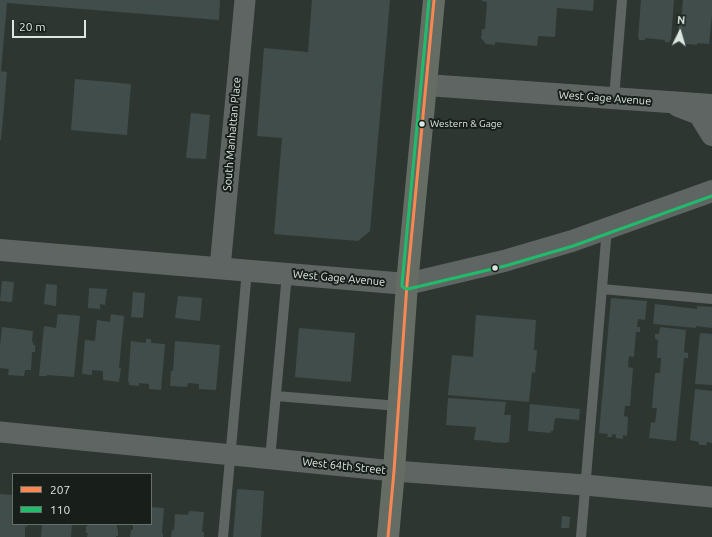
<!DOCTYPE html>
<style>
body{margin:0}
#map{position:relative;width:712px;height:537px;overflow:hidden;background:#2e3632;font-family:Ubuntu,sans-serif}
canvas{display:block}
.legend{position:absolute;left:12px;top:473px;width:140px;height:52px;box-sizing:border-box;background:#181f1b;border:1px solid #666f6a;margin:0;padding:5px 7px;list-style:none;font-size:12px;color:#dce6e1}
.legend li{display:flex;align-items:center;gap:8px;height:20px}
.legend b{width:20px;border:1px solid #666f6a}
.north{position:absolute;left:660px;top:12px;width:40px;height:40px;-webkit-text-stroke:3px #181f1b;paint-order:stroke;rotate:5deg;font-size:11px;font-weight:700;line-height:16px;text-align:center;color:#dce6e1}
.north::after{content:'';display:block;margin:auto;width:14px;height:18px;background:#dce6e1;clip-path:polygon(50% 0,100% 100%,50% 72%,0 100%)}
.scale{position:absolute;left:12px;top:20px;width:74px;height:18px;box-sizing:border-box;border:2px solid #dce6e1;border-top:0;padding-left:5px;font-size:12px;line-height:14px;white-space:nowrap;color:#dce6e1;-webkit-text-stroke:3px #181f1b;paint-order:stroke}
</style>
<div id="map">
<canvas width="712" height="537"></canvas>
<ul class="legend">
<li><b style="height:5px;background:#f88751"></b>207</li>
<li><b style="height:5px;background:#20bc6c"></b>110</li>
</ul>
<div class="north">N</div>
<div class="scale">20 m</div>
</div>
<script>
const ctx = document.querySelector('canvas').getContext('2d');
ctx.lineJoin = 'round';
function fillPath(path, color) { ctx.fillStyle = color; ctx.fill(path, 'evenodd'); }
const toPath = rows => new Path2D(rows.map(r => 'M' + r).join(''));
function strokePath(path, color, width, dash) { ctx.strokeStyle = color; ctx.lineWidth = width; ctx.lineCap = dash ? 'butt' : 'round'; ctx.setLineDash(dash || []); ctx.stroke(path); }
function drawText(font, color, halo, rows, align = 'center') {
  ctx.font = font + ' Ubuntu,sans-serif'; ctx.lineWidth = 4; ctx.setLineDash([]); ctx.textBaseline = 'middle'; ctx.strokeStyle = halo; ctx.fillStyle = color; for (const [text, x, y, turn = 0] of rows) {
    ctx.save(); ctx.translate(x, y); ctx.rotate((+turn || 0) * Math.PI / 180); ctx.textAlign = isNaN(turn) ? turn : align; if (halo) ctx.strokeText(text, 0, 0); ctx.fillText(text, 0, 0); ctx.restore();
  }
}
fillPath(toPath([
 [0,0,220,0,219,20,7,3,1,71,0,71],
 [312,0,390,0,370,231,358,241,274,234,282,138,257,136,264,48,308,52],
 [482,0,594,0,593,11,557,8,555,37,538,36,537,46,495,42,495,45,486,44,481,38,482,29,485,29,487,2,482,1],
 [641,0,674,0,671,40,670,40,670,42,665,42,665,40,645,38,645,40,639,40,639,38,638,38],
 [683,0,712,0,712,16,709,44,697,43,697,45,678,43,679,23,681,23],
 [0,71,7,72,1,140,0,140],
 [75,79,131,84,127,135,71,130],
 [191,113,210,115,206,159,186,158],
 [2,281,14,282,12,302,0,301],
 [46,284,57,285,56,306,44,304],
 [89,288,107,289,105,305,100,304,100,309,88,308],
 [133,292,145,293,143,318,131,317],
 [178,296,202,298,200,321,175,318],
 [611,298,647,301,645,320,638,319,637,327,640,327,640,332,636,332,634,357,629,356,628,367,633,368,630,406,625,406,624,416,628,417,627,436,623,435,623,439,616,438,616,435,612,434,612,437,607,437,608,434,599,433],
 [655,304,697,309,697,306,712,307,712,328,696,326,696,328,653,324],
 [58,314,80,316,74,377,47,375,47,376,39,376,44,326,56,328],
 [111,314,124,316,119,368,121,368,119,382,103,380,103,371,92,370,92,375,82,374,85,340,95,341,97,320,110,322],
 [476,315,536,320,534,350,537,350,535,373,532,372,529,402,448,395,452,355,473,357],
 [2,327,33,331,32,342,33,342,33,345,35,345,35,352,32,352,31,370,25,370,24,376,8,375,9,369,0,368,0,346],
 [660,327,686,330,684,352,688,353,688,358,684,358,676,441,649,438,651,422,655,423,657,408,652,408,655,373,660,373,661,358,657,358,658,340,655,339,655,334,659,334],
 [299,328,355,333,351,382,295,377],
 [700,333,712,334,712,385,695,384],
 [146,339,151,339,151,343,165,344,161,390,149,389,149,384,139,383,139,386,129,385,129,382,128,382,131,341,146,343],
 [175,341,220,345,216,390,199,389,199,384,188,383,187,387,170,386,171,371,173,371],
 [695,389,712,391,712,443,707,442,707,445,699,445,699,442,690,440],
 [448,398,506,402,504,415,511,415,509,442,507,442,507,443,490,442,490,441,474,440,476,427,446,425],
 [530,404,580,409,579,420,555,418,553,431,551,431,551,433,528,431],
 [237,489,264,491,261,537,233,537],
 [0,494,13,495,13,524,28,524,27,527,25,526,25,537,0,537],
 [151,507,164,508,162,533,163,533,163,537,130,537,131,530,133,530,133,524,151,524],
 [189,511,204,512,202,532,204,532,204,537,171,537,172,530,174,530,175,514,188,515],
 [562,516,570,517,569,528,561,528],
 [42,524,72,524,71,537,41,537],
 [88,524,117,524,117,529,118,529,118,536,116,536,116,537,87,537,88,533,86,533,86,526,88,526]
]), '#414d4b');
strokePath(toPath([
 [614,98,622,0],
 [602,289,712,299],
 [276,396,399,406],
 [270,459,287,274],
 [223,537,247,270],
 [581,537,607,228]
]), '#5f6562', 10);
strokePath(toPath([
 [220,268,245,0],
 [0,432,394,471,585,485,712,497]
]), '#5f6562', 21);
strokePath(toPath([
 [0,250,407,284]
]), '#5f6562', 22);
strokePath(toPath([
 [426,85,712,105],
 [678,106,699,114,712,135],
 [407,284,504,261,572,241,712,191]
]), '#5f6562', 22);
strokePath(toPath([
 [388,537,394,471,407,284,434,0]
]), '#646c64', 22);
strokePath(toPath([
 [388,537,394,471,407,284,434,0]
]), '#f88751', 3);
strokePath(toPath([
 [429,0,402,284,402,286,404,288,408,289,505,266,573,246,712,196]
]), '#20bc6c', 3);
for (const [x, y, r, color] of [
 [422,124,3.5,"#dce6e1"],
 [495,268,3.5,"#dce6e1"]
]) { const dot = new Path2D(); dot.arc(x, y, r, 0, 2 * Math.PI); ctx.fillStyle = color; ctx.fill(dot); strokePath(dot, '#181f1b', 1.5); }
drawText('10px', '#dce6e1', '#181f1b', [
 ["Western & Gage",430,124]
], 'left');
drawText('11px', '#dce6e1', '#181f1b', [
 ["West Gage Avenue",605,98,4],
 ["South Manhattan Place",232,134,-85],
 ["West Gage Avenue",339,278,5],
 ["West 64th Street",344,466,6]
]);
</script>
